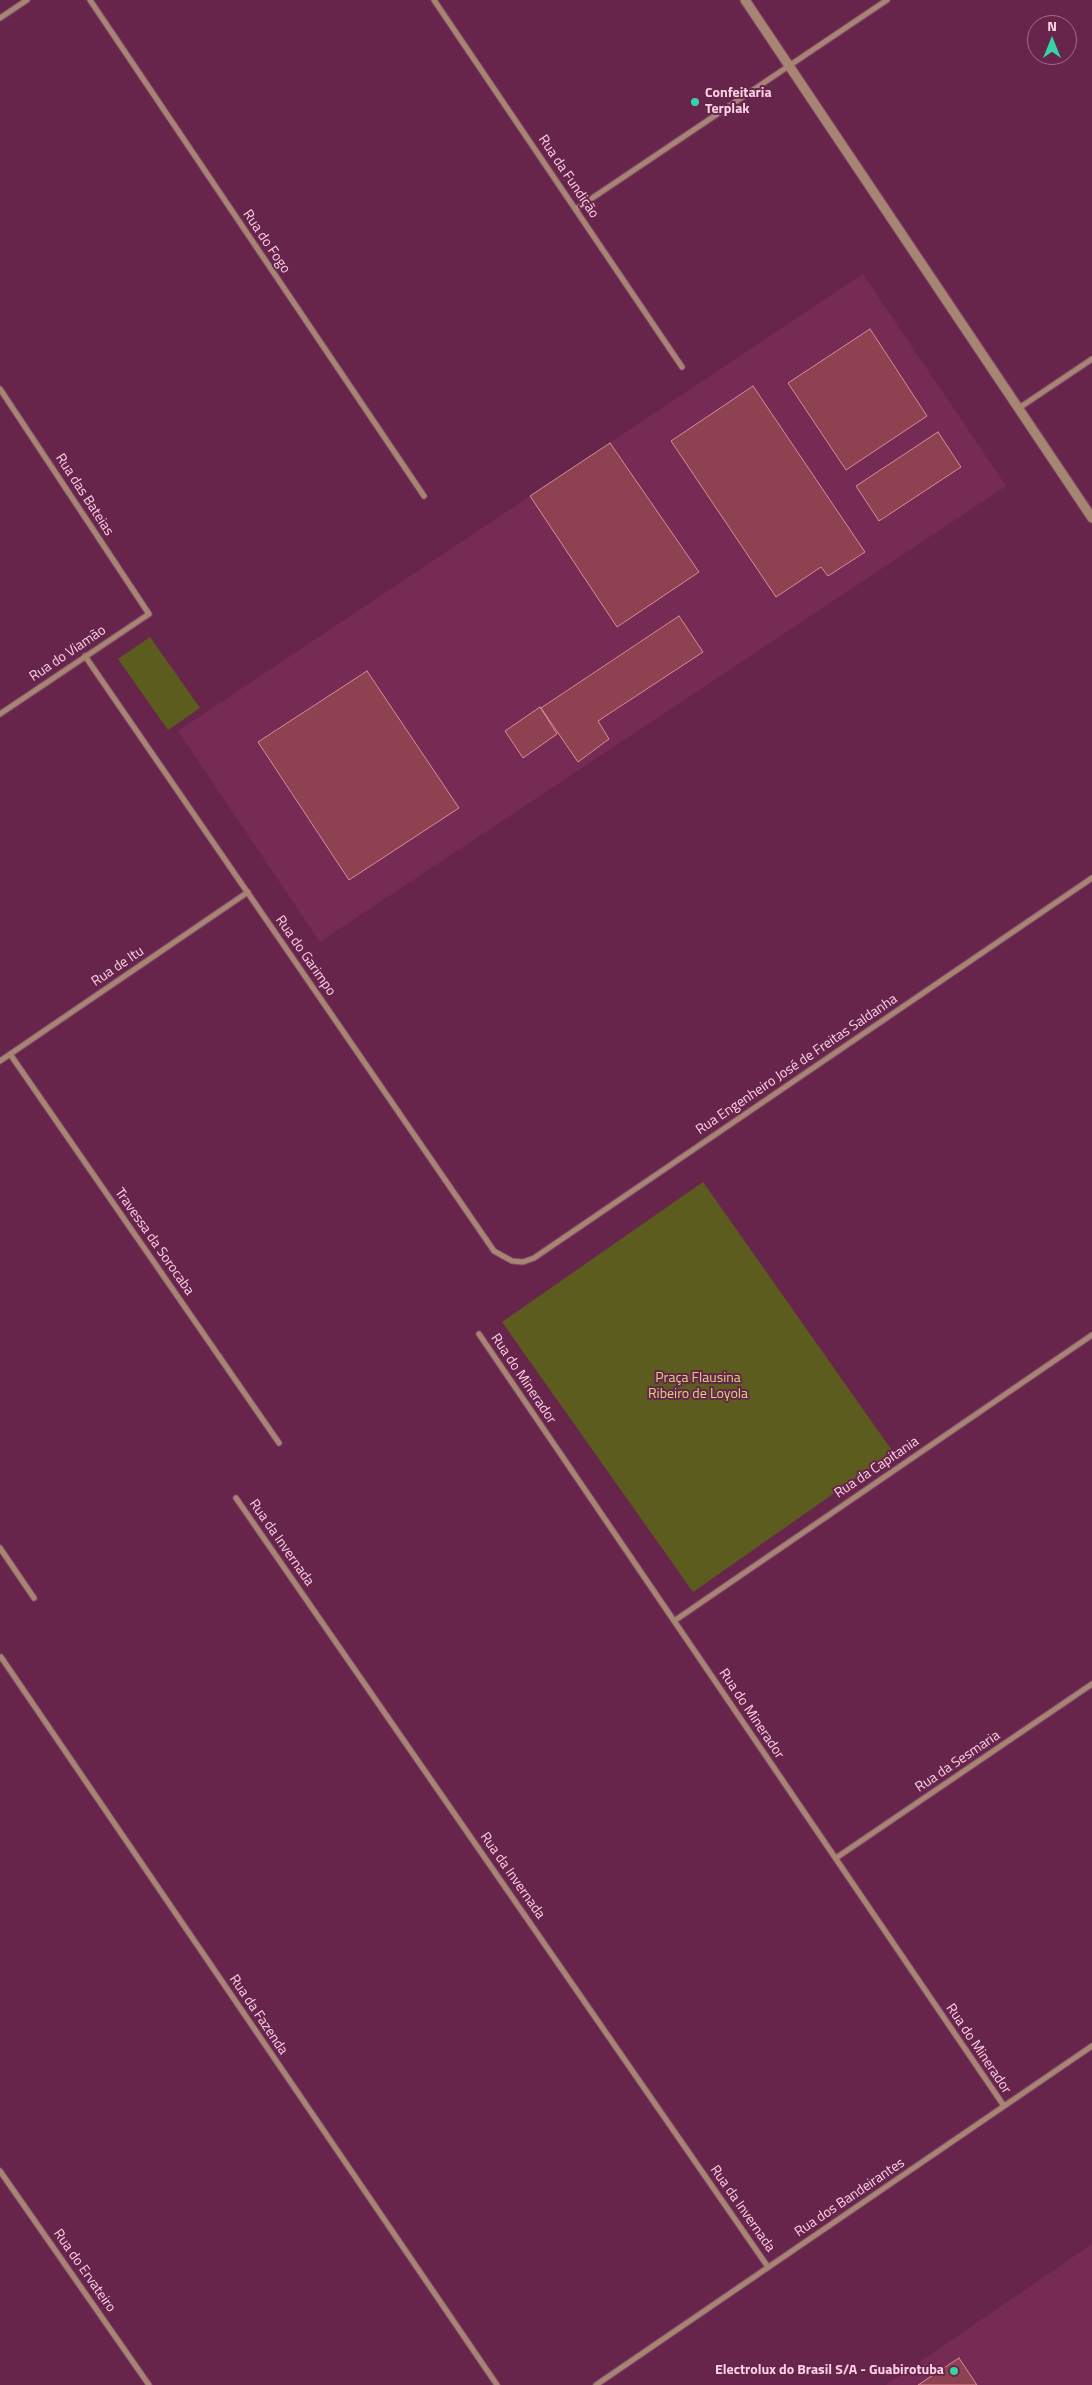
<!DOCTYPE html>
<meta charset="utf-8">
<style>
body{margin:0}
#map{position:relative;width:1092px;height:2385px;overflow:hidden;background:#68254b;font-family:"Titillium Web",sans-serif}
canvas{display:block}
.north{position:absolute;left:1027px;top:15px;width:50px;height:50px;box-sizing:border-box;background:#68254b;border:1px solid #a36a88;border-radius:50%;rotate:0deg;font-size:14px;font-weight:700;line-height:20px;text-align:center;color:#fbd1e4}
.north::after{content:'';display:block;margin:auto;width:18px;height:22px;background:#35d4a7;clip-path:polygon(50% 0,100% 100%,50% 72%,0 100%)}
</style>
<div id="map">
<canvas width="1092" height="2385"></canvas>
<div class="north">N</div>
</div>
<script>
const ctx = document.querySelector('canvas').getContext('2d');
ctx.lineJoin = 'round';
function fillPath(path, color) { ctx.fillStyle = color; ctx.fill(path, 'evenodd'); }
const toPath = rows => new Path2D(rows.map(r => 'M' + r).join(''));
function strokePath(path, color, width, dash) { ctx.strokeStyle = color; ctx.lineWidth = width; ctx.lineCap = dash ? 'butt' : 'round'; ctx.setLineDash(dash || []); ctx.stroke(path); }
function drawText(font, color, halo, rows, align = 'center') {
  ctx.font = font + ' "Titillium Web",sans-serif'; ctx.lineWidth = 4; ctx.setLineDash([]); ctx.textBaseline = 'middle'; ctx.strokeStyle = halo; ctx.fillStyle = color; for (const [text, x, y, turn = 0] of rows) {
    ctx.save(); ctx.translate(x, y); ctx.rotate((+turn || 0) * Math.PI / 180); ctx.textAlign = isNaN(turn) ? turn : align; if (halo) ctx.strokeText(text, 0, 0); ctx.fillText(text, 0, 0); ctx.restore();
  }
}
fillPath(toPath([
 [863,274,1006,486,320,942,178,731],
 [1092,2244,1092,2385,886,2385]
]), '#762b55');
fillPath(toPath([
 [150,637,200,708,168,730,118,659],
 [703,1182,893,1452,693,1592,502,1322]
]), '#5d5c1f');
const building = toPath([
 [870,329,927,416,846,470,788,383,870,329],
 [753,386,865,552,828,576,821,567,776,597,671,441,753,386],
 [938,432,961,467,879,521,856,486,938,432],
 [610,443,699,572,617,627,530,496,610,443],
 [679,616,703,652,598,721,609,739,578,762,541,708,679,616],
 [367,671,459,808,349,880,258,742,367,671],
 [540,707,557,734,523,758,505,731,540,707],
 [959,2358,977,2385,918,2385,959,2358]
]);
fillPath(building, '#8e4151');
strokePath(building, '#df8998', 1);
const minor = toPath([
 [90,0,424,496],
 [434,0,682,367],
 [0,18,27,0],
 [576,209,887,0],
 [0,389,149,614,0,714],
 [1019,408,1092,359],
 [85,656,494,1251,512,1261,523,1262,534,1258,1092,878],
 [10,1054,279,1443],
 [0,1061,248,892],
 [479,1334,1004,2106],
 [236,1498,768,2267],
 [0,1548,34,1598],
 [674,1621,1092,1335],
 [1,1657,497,2385],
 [836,1858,1092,1684],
 [0,2171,149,2385],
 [596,2385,1092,2046]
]);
const tertiary = toPath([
 [745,0,1092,518]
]);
strokePath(minor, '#85476a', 7);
strokePath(tertiary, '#85476a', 11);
strokePath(minor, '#a68573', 5);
strokePath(tertiary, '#a68573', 9);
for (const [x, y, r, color] of [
 [695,102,5,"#35d4a7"],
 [954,2371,5,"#35d4a7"]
]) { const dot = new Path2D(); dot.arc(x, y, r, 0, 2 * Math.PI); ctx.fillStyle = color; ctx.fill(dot); strokePath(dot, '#68254b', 2); }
drawText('bold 14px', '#fbd1e4', '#68254b', [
 ["Confeitaria",705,94],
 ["Terplak",705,110],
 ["Electrolux do Brasil S/A - Guabirotuba",944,2371,"right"]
], 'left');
drawText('14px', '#fbd1e4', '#68254b', [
 ["Rua da Fundição",568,177,56],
 ["Rua do Fogo",266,242,56],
 ["Rua das Bateias",84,495,57],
 ["Rua do Viamão",68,654,-34],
 ["Rua do Garimpo",305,956,55],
 ["Rua de Itu",118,967,-34],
 ["Rua Engenheiro José de Freitas Saldanha",797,1065,-34],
 ["Travessa da Sorocaba",154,1242,55],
 ["Rua do Minerador",523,1379,56],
 ["Rua da Capitania",877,1468,-34],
 ["Rua da Invernada",281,1543,55],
 ["Rua do Minerador",751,1714,56],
 ["Rua da Sesmaria",958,1762,-34],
 ["Rua da Invernada",512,1876,55],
 ["Rua da Fazenda",258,2015,56],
 ["Rua do Minerador",978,2049,56],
 ["Rua dos Bandeirantes",850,2198,-34],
 ["Rua da Invernada",742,2209,55],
 ["Rua do Ervateiro",84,2271,55]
]);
drawText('14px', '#d6d77a', '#68254b', [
 ["Praça Flausina",698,1379],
 ["Ribeiro de Loyola",698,1395]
]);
</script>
